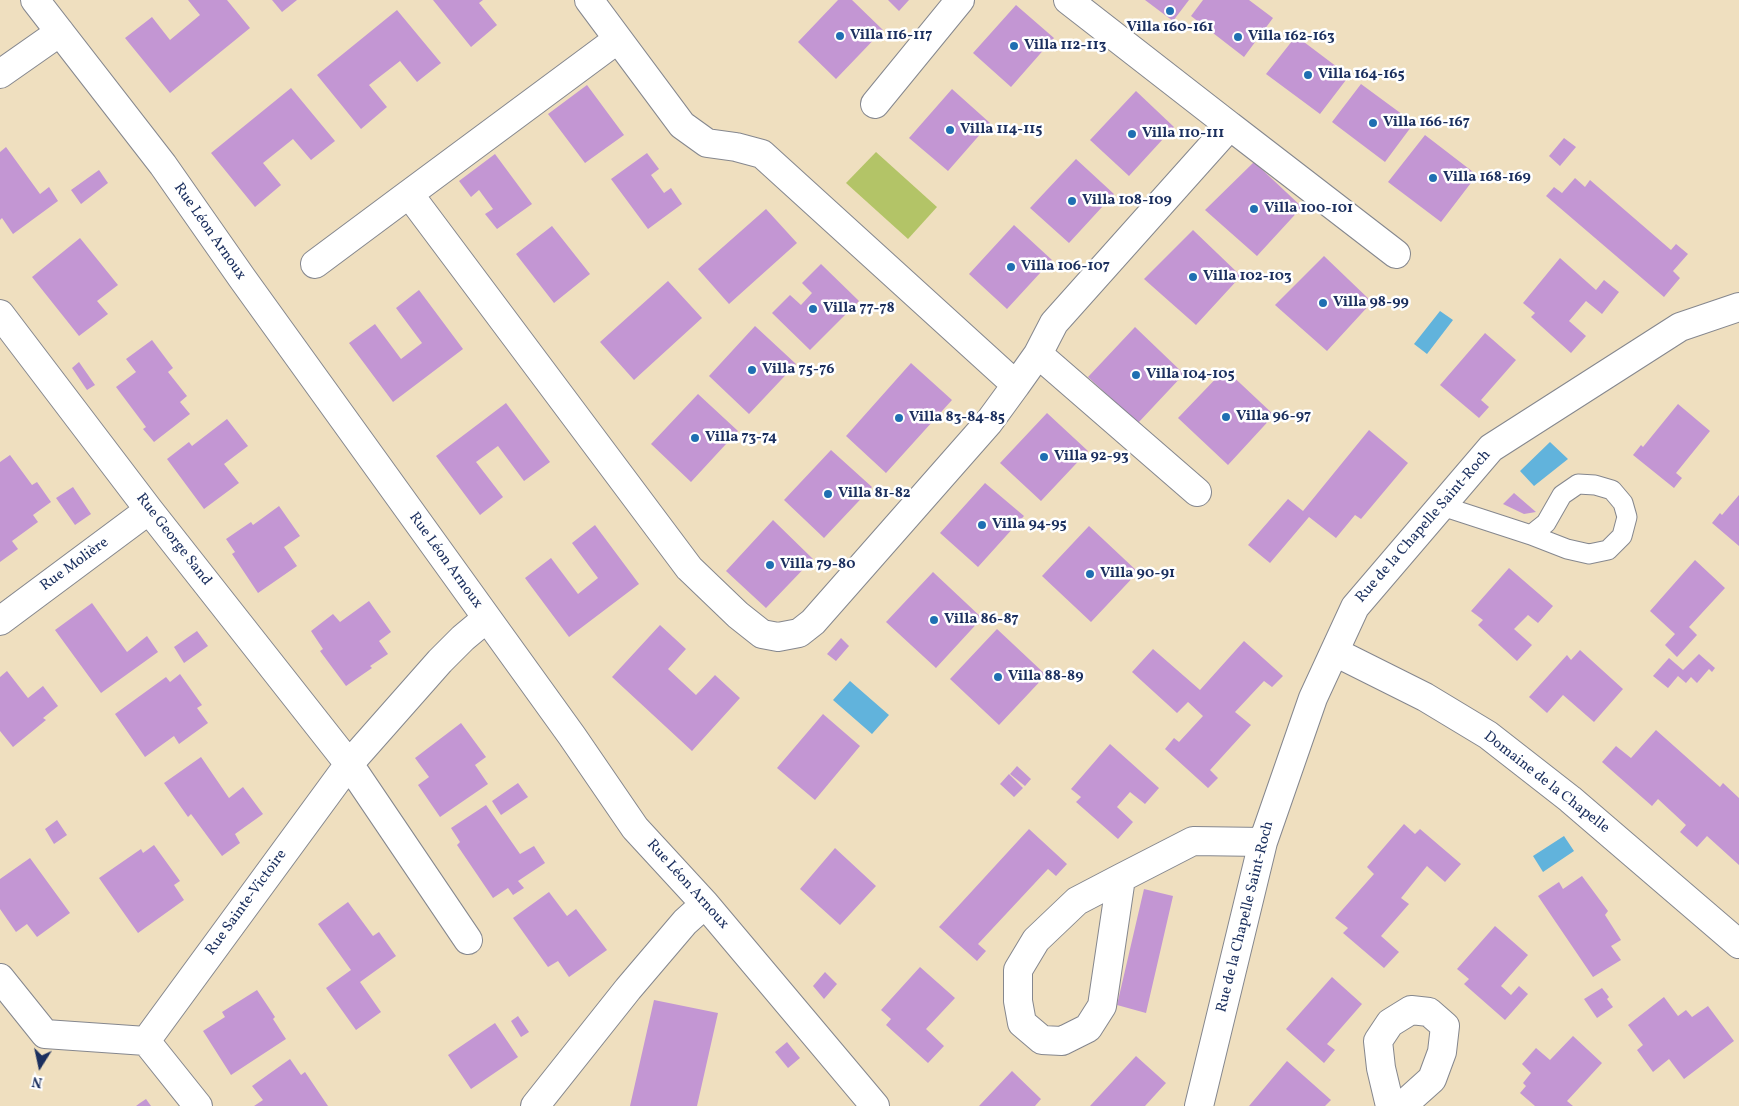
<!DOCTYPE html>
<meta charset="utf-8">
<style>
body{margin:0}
#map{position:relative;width:1739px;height:1106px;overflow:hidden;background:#efdfbf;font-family:Vollkorn,serif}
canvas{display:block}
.north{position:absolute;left:15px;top:1041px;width:50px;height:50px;-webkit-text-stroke:4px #fff;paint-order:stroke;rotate:190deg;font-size:14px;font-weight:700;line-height:20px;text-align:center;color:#1b2f5e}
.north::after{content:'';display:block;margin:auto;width:18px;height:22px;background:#1b2f5e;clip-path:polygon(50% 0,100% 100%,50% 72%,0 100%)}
</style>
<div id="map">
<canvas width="1739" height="1106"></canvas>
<div class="north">N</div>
</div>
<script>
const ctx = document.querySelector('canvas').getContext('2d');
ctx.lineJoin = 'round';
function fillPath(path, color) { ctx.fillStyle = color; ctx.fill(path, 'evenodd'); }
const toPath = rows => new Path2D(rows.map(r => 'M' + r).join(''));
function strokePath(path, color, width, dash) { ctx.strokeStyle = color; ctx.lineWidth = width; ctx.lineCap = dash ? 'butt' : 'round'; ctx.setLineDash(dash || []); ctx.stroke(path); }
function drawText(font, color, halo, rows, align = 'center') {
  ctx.font = font + ' Vollkorn,serif'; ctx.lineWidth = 5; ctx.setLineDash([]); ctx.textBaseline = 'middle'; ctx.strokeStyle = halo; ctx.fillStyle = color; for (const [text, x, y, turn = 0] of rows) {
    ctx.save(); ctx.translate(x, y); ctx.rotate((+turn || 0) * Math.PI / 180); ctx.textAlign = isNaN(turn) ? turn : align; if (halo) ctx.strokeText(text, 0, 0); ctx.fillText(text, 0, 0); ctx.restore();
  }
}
fillPath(toPath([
 [876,152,937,207,908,239,846,183]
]), '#b3c467');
fillPath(toPath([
 [1440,311,1453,320,1427,354,1414,344],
 [1550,442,1568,459,1534,486,1520,471],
 [850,681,889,715,872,734,833,700],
 [1564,836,1574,851,1543,872,1533,856]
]), '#61b3dc');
fillPath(toPath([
 [188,0,227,0,250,28,170,93,125,38,152,17,170,40,200,15],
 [272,0,297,0,282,12],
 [433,0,483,0,479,3,497,25,471,47],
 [838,0,852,0,883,30,836,79,798,42],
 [888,0,909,0,899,11],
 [1145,0,1189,0,1173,21],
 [1203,0,1249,0,1273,18,1244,57,1191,16],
 [1016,5,1054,38,1011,87,973,53],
 [397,10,441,63,417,82,400,61,369,85,387,107,361,129,317,75],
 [1296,36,1349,76,1320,114,1266,74],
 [1361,84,1414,123,1385,162,1332,122],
 [587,85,624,135,585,163,548,114],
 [291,88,335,141,311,160,293,139,263,163,281,185,255,207,211,153],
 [952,89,990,123,948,171,909,138],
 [1136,91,1174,127,1129,176,1090,140],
 [1425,135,1477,175,1441,222,1388,182],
 [1564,138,1576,147,1560,166,1549,156],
 [6,147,40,194,49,187,58,201,13,234,2,218,0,220,0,152],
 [647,153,659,169,651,175,664,193,671,188,682,204,648,229,611,179],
 [495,154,532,204,497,229,485,214,493,209,479,190,471,197,459,181],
 [1076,159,1114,194,1069,243,1030,208],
 [1254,162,1302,207,1257,256,1205,210],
 [99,170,108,183,81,204,71,190],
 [1575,178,1585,187,1590,180,1671,250,1676,244,1688,254,1673,271,1680,278,1664,297,1546,196,1554,187,1562,193],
 [766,209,797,243,729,304,698,269],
 [1014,225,1052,260,1007,309,969,274],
 [552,226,590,274,554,303,516,254],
 [1193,230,1241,276,1196,325,1144,279],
 [80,238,118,285,97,301,108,314,79,336,32,277],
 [1324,256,1372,302,1327,351,1275,305],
 [1560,258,1596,290,1604,280,1619,292,1602,314,1586,301,1569,321,1586,336,1571,353,1531,317,1535,313,1523,303],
 [821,264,859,301,810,350,772,313,790,295,801,305,812,293,802,283],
 [668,281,702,318,634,380,600,342],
 [419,290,463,349,393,402,349,343,375,324,401,359,422,343,396,308],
 [755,326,796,364,749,414,709,376],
 [1135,327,1184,374,1138,423,1088,377],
 [1485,333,1516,360,1481,400,1489,407,1479,418,1440,385],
 [152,340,173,368,168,372,187,396,180,402,190,414,154,442,143,429,146,427,116,387,136,372,126,359],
 [79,362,95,385,87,390,72,368],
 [911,363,952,400,886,473,846,436],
 [1225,369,1274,415,1228,465,1178,418],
 [698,394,738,431,691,482,651,444],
 [506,403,550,462,524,481,498,446,476,462,503,497,480,515,436,456],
 [1678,404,1710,431,1676,473,1682,478,1674,488,1633,455,1641,445,1643,447],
 [1047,413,1088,451,1041,501,1000,463],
 [227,419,248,446,224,464,239,483,204,509,167,459,189,442,192,446],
 [1369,430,1408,463,1361,519,1355,515,1336,538,1309,517,1270,563,1248,545,1288,499,1303,511],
 [831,450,872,487,824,538,784,500],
 [10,455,32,485,37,482,51,502,33,515,38,522,12,541,18,549,0,562,0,462],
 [985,483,1024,516,978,567,940,533],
 [73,487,91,514,75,525,56,498],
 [1514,493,1536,512,1524,514,1503,504],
 [1739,495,1739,546,1712,523,1720,513,1722,515],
 [279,506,300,536,284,547,297,566,258,593,232,554,235,552,226,539,251,522,253,525],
 [773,520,813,559,766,608,726,571],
 [595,525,639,584,569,637,525,578,551,558,578,594,598,578,572,543],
 [1089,526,1138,572,1091,622,1042,576],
 [1695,560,1725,588,1689,627,1697,635,1677,657,1665,645,1675,634,1650,611],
 [1509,568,1553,606,1538,623,1528,615,1514,629,1532,645,1517,661,1478,625,1483,620,1471,611],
 [933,572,982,618,936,668,886,622],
 [369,601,391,632,379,641,388,654,370,666,372,668,346,686,320,651,323,649,311,631,333,614,340,622],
 [92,603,127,652,147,636,158,652,101,693,55,630],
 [660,625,686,649,668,669,696,695,715,675,740,698,692,751,612,677],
 [997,629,1046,675,999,725,950,679],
 [197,631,208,646,184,663,174,647],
 [841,638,849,646,836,661,827,654],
 [1244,641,1283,676,1272,687,1264,681,1235,712,1251,725,1210,770,1218,778,1208,788,1165,749,1174,738,1179,742,1203,716,1188,702,1177,713,1132,672,1153,649,1200,690],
 [1580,650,1623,689,1594,722,1563,695,1547,713,1529,697,1567,655,1571,660],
 [1699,654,1715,668,1712,672,1709,669,1697,683,1691,677,1686,683,1678,676,1668,688,1653,676,1669,658,1683,670],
 [7,671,28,698,43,686,58,706,43,718,46,720,13,747,0,731,0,677],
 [180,674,202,705,197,708,208,723,179,744,174,736,145,757,115,714,166,677,170,682],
 [823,714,860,746,815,800,777,768],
 [461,723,486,757,475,765,488,784,440,817,418,785,429,777,415,758],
 [1656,730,1720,787,1723,783,1739,798,1739,865,1707,836,1697,847,1680,832,1686,825,1658,799,1652,806,1602,762,1616,746,1631,758],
 [1110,744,1159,788,1145,804,1130,792,1117,807,1133,822,1118,839,1076,802,1081,797,1071,789],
 [201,757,229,798,243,787,263,814,235,834,240,843,222,856,191,814,188,817,164,783],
 [1017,766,1031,779,1025,786,1010,774],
 [1009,774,1023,788,1014,797,1000,784],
 [518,783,528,797,501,815,492,801],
 [486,805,520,854,534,846,545,863,518,881,524,888,513,895,508,888,493,898,457,845,460,842,451,828],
 [57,820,67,835,54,844,45,829],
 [1404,824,1415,834,1420,829,1461,864,1445,882,1427,866,1401,898,1409,904,1381,936,1399,952,1384,968,1343,933,1348,928,1335,918,1374,874,1367,867],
 [1029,829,1067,864,1056,876,1048,869,978,944,986,951,977,961,939,927],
 [154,845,180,881,174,885,184,900,138,933,99,878,141,849,143,853],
 [835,848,876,886,840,925,800,889],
 [30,858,70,913,37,937,27,924,16,932,0,909,0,879],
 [1582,876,1608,911,1605,915,1621,940,1611,946,1621,960,1593,977,1538,896,1559,882,1563,889],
 [1144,889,1173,896,1146,1013,1117,1005],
 [549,892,567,916,576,909,607,950,569,977,558,961,548,967,513,918],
 [348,902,373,936,379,932,396,956,360,982,381,1012,356,1030,326,988,351,970,318,924],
 [1495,926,1528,955,1501,986,1511,995,1519,986,1528,994,1505,1020,1464,984,1469,979,1457,969],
 [920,967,955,998,926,1029,944,1046,928,1063,886,1025,891,1019,881,1010],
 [825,972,837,984,824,999,813,986],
 [1332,977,1362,1004,1327,1044,1335,1050,1324,1063,1286,1029],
 [1602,988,1609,997,1607,999,1613,1007,1597,1018,1584,999],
 [257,990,275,1017,273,1019,286,1039,231,1075,203,1031,225,1017,222,1012],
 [1664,997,1678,1016,1686,1010,1692,1017,1708,1006,1734,1041,1684,1079,1669,1059,1653,1072,1637,1050,1643,1045,1628,1025],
 [654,1000,718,1013,697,1106,630,1106],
 [518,1016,529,1032,521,1037,511,1021],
 [495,1023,518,1057,471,1089,448,1055],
 [1573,1036,1602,1063,1567,1101,1573,1106,1535,1106,1520,1093,1526,1086,1523,1083,1531,1073,1522,1064,1536,1048,1550,1060],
 [787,1042,800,1058,788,1068,775,1052],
 [1136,1056,1166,1083,1145,1106,1090,1106],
 [290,1059,301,1075,305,1072,328,1106,254,1106,263,1100,252,1086],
 [1287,1061,1331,1100,1325,1106,1249,1106],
 [1012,1071,1041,1099,1035,1106,979,1106],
 [146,1099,151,1106,136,1106,140,1103]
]), '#c396d3');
const service = toPath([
 [1442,506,1531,535,1567,549,1589,554,1608,550,1622,536,1627,517,1623,503,1612,490,1595,485,1578,484,1562,495,1546,523,1531,535]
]);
const minor = toPath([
 [35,0,163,165,242,278,572,736,635,828,705,904,875,1106],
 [589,0,682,125,707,143,736,147,762,154,1016,385,1038,354,1054,323,1230,126,1396,254],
 [1068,0,1230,126],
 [0,74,60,32],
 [875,104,960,0],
 [409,194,618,39],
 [315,264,409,194,689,568,738,615,762,634,778,637,799,633,813,622,989,422,1016,385],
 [0,314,149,510,349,764,468,940],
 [1038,354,1197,492],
 [0,621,149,510],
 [1335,652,1425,697,1488,735,1570,799,1739,944],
 [1121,878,1102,1006,1088,1028,1062,1041,1042,1040,1022,1023,1018,1001,1018,970,1036,940,1077,901,1121,878,1193,841,1263,842],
 [0,978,45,1034,146,1041,198,1106],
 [146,1041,349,764,440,661,463,638,487,618],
 [535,1106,628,989,685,922,705,904],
 [1199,1106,1263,842,1313,698,1355,607,1491,448,1680,327,1739,307],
 [1390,1106,1381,1068,1378,1041,1390,1023,1411,1010,1429,1012,1445,1026,1442,1052,1432,1079,1402,1106]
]);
strokePath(service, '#85878e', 21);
strokePath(minor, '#85878e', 30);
strokePath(service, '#fff', 19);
strokePath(minor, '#fff', 28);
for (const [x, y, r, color] of [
 [1170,11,5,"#1f6fb2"],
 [840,36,5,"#1f6fb2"],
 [1238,37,5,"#1f6fb2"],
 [1014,46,5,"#1f6fb2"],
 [1308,75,5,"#1f6fb2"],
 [1373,123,5,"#1f6fb2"],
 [950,130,5,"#1f6fb2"],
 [1132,134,5,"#1f6fb2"],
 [1433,178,5,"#1f6fb2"],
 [1072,201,5,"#1f6fb2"],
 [1254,209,5,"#1f6fb2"],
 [1011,267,5,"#1f6fb2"],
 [1193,277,5,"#1f6fb2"],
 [1323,303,5,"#1f6fb2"],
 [813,309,5,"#1f6fb2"],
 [752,370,5,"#1f6fb2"],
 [1136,375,5,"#1f6fb2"],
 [1226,417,5,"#1f6fb2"],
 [899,418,5,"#1f6fb2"],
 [695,438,5,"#1f6fb2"],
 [1044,457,5,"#1f6fb2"],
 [828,494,5,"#1f6fb2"],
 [982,525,5,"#1f6fb2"],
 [770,565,5,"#1f6fb2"],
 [1090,574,5,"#1f6fb2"],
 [934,620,5,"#1f6fb2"],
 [998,677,5,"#1f6fb2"]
]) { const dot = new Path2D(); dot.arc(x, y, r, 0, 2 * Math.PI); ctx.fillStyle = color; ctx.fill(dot); strokePath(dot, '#fff', 2); }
drawText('bold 15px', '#1b2f5e', '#fff', [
 ["Villa 160-161",1170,28,"center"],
 ["Villa 116-117",850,36],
 ["Villa 162-163",1248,37],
 ["Villa 112-113",1024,46],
 ["Villa 164-165",1318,75],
 ["Villa 166-167",1383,123],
 ["Villa 114-115",960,130],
 ["Villa 110-111",1142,134],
 ["Villa 168-169",1443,178],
 ["Villa 108-109",1082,201],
 ["Villa 100-101",1264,209],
 ["Villa 106-107",1021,267],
 ["Villa 102-103",1203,277],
 ["Villa 98-99",1333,303],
 ["Villa 77-78",823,309],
 ["Villa 75-76",762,370],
 ["Villa 104-105",1146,375],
 ["Villa 96-97",1236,417],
 ["Villa 83-84-85",909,418],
 ["Villa 73-74",705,438],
 ["Villa 92-93",1054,457],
 ["Villa 81-82",838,494],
 ["Villa 94-95",992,525],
 ["Villa 79-80",780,565],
 ["Villa 90-91",1100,574],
 ["Villa 86-87",944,620],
 ["Villa 88-89",1008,677]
], 'left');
drawText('15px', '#1b2f5e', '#fff', [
 ["Rue Léon Arnoux",209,232,55],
 ["Rue de la Chapelle Saint-Roch",1424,527,-49],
 ["Rue George Sand",173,540,52],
 ["Rue Léon Arnoux",445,561,54],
 ["Rue Molière",75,565,-36],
 ["Domaine de la Chapelle",1546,783,38],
 ["Rue Léon Arnoux",687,885,48],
 ["Rue Sainte-Victoire",247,903,-54],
 ["Rue de la Chapelle Saint-Roch",1246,917,-76]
]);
</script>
